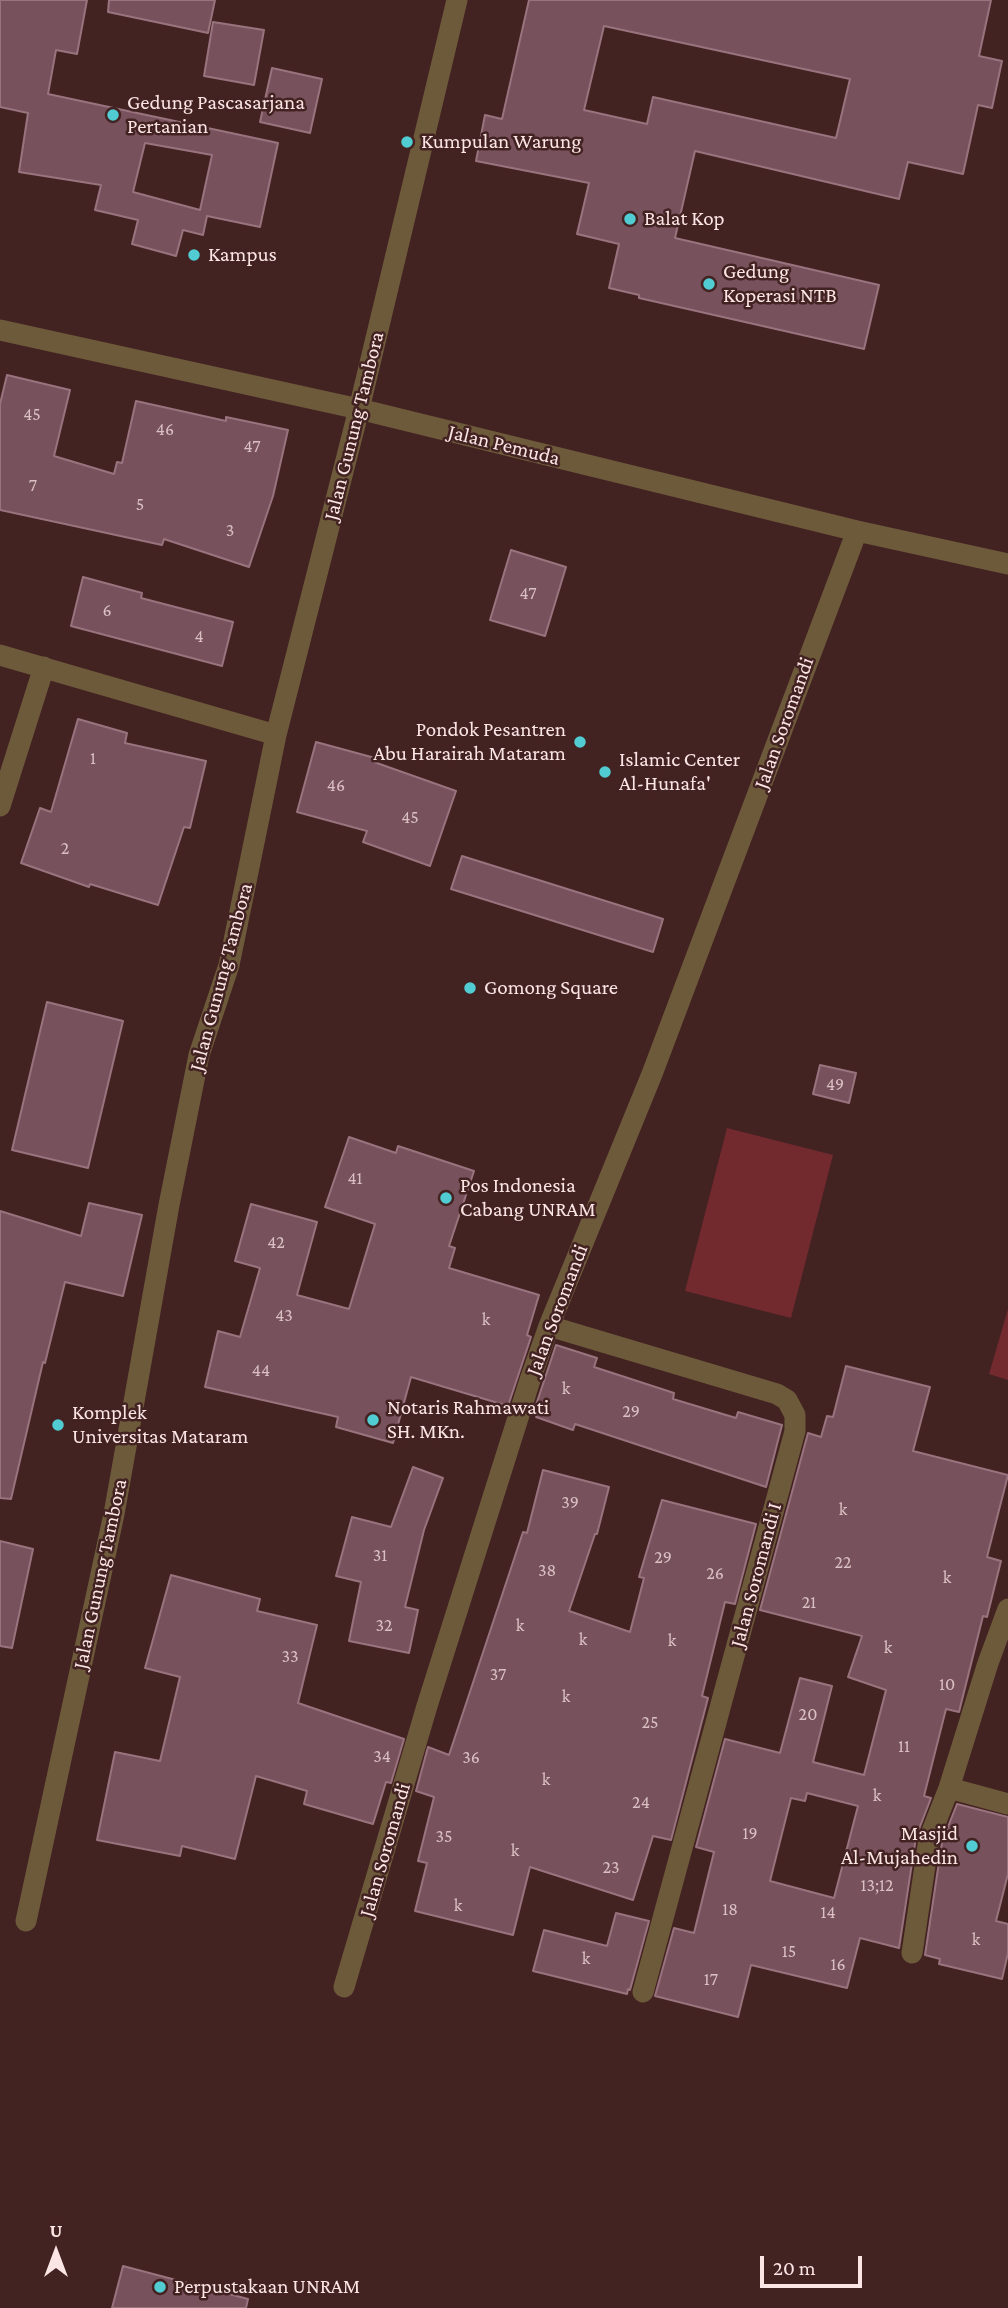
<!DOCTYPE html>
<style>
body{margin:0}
#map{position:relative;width:1008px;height:2308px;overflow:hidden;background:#432222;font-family:"Crimson Pro",serif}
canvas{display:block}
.north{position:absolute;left:21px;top:2217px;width:70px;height:70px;-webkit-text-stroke:5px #432222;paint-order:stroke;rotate:0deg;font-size:19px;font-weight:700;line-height:28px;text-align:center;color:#fce5e5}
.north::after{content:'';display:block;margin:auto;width:24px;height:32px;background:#fce5e5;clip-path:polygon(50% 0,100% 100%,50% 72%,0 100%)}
.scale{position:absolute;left:760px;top:2256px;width:102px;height:32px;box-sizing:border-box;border:4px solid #fce5e5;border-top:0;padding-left:9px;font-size:21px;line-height:24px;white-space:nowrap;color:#fce5e5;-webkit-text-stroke:5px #432222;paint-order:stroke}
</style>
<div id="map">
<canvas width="1008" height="2308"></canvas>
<div class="north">U</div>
<div class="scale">20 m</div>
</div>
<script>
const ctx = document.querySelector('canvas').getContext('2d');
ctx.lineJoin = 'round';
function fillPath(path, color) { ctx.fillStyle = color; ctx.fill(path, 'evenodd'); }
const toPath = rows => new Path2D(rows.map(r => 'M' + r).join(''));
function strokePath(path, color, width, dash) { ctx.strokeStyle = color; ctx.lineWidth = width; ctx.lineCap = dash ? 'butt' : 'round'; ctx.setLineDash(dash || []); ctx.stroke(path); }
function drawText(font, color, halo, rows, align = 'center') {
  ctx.font = font + ' "Crimson Pro",serif'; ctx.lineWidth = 5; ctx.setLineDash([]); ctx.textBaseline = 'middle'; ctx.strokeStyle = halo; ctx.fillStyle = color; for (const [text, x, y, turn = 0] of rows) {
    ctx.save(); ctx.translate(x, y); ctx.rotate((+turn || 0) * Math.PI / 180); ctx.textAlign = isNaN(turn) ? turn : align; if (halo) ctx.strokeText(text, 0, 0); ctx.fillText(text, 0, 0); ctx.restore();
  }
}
fillPath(toPath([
 [727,1128,833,1155,791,1318,685,1291],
 [1008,1309,1008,1380,989,1374]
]), '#722a2f');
const building = toPath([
 [0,0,87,0,77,54,56,50,48,94,278,143,260,227,207,216,203,235,183,230,176,256,132,244,138,220,95,210,101,185,19,172,28,113,0,107,0,0],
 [145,143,212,155,200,210,133,192,145,143],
 [109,0,215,0,208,33,108,12,109,0],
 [529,0,991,0,979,56,1002,61,992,108,978,105,963,174,908,162,899,199,695,151,675,238,879,285,864,349,639,298,639,295,609,288,619,244,577,234,589,183,476,161,485,115,502,119,529,0],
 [604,26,850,79,836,138,653,97,647,124,584,110,604,26],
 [213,22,264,30,254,85,204,76,213,22],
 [272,68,322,79,310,133,260,122,272,68],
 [7,375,70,390,54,456,114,474,117,462,122,463,136,401,226,421,226,417,288,430,273,496,249,567,164,539,162,545,0,510,0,404,7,375],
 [511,550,566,567,545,636,490,620,511,550],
 [83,577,142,593,141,598,233,622,222,666,71,626,83,577],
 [78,719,127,733,125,743,206,761,190,828,184,827,158,905,90,884,89,887,21,863,40,808,51,812,78,719],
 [316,742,375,758,374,762,456,791,430,866,363,842,367,831,297,812,316,742],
 [462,856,663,919,653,952,451,889,462,856],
 [47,1002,123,1021,88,1168,12,1150,47,1002],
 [820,1065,856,1073,849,1103,813,1094,820,1065],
 [349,1137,396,1153,398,1146,474,1171,449,1246,455,1248,449,1268,539,1295,527,1335,531,1337,508,1406,411,1377,393,1443,336,1427,338,1417,205,1387,218,1331,240,1337,260,1268,235,1261,251,1204,317,1222,297,1295,349,1309,375,1224,325,1207,349,1137],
 [89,1203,142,1215,123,1296,65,1282,45,1363,43,1362,11,1499,0,1498,0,1211,81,1236,89,1203],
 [556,1345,597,1358,594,1367,674,1393,673,1399,736,1418,738,1412,782,1425,766,1487,575,1424,573,1430,536,1417,537,1415,533,1414,556,1345],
 [846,1366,930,1387,913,1451,1008,1475,987,1557,1001,1561,987,1617,983,1616,959,1712,946,1709,924,1796,931,1798,916,1837,899,1948,860,1938,847,1988,751,1965,738,2017,655,1996,674,1928,694,1933,714,1852,696,1847,725,1739,780,1753,800,1678,832,1686,813,1762,864,1775,886,1690,848,1677,862,1636,760,1610,808,1433,821,1437,827,1416,833,1417,846,1366],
 [807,1793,858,1806,834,1898,770,1881,791,1798,805,1801,807,1793],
 [413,1467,443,1478,424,1530,405,1607,418,1610,409,1653,349,1641,361,1582,336,1576,352,1517,391,1527,413,1467],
 [543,1470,609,1487,597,1534,595,1534,569,1611,630,1632,644,1578,639,1577,662,1500,756,1524,735,1604,725,1602,702,1696,708,1698,671,1840,653,1836,633,1900,530,1867,513,1935,415,1911,427,1863,418,1861,434,1797,416,1791,428,1747,449,1755,523,1532,527,1533,543,1470],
 [0,1541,33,1549,12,1648,0,1646,0,1541],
 [171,1575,260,1599,257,1611,317,1625,298,1703,404,1739,391,1783,386,1782,373,1824,304,1804,307,1791,256,1776,235,1859,182,1846,180,1856,97,1840,115,1752,160,1761,180,1677,145,1668,171,1575],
 [957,1804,1008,1817,1008,1874,996,1921,1008,1924,1008,1953,1002,1979,939,1964,940,1959,925,1955,942,1842,957,1804],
 [616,1913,649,1921,630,1990,628,1989,627,1994,533,1971,544,1930,607,1946,616,1913],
 [123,2266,248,2299,246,2308,112,2308,123,2266]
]);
fillPath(building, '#77525d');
strokePath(building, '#99737e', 2);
strokePath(toPath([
 [0,330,359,409,857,531,1008,564],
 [0,655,276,735],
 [0,806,44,667],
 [549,1326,777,1394,787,1400,795,1415,795,1431,643,1992],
 [949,1788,1008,1804],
 [26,1921,114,1514,169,1205,199,1055,229,965,276,735,359,409,457,0],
 [912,1953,929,1839,949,1788,988,1663,1008,1609],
 [344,1987,427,1706,530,1380,549,1326,652,1074,857,531]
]), '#6d5a3b', 21);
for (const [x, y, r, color] of [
 [113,115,7,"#51ccd2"],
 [407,142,7,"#51ccd2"],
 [630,219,7,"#51ccd2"],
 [194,255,7,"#51ccd2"],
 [709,284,7,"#51ccd2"],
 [580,742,7,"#51ccd2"],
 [605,772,7,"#51ccd2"],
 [470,988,7,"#51ccd2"],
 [446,1198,7,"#51ccd2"],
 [373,1420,7,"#51ccd2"],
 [58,1425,7,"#51ccd2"],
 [972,1846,7,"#51ccd2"],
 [160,2287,7,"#51ccd2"]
]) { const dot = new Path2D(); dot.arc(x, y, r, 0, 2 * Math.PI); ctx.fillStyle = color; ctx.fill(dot); strokePath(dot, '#432222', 2.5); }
drawText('18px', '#dbc0c3', null, [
 ["45",32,414],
 ["46",165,429],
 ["47",252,446],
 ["7",33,485],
 ["5",140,504],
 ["3",230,530],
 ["47",528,593],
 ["6",107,610],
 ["4",199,636],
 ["1",93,758],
 ["46",336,785],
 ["45",410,817],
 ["2",65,848],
 ["49",835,1084],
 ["41",355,1178],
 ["42",276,1242],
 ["43",284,1315],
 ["k",486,1319],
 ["44",261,1370],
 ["k",566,1388],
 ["29",631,1411],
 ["39",570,1502],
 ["k",843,1509],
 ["31",380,1555],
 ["29",663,1557],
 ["22",843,1562],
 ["38",547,1570],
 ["26",715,1573],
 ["k",947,1577],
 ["21",809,1602],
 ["32",384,1625],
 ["k",520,1625],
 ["k",583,1639],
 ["k",672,1640],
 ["k",888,1647],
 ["33",290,1656],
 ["37",498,1674],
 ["10",947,1684],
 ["k",566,1696],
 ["20",808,1714],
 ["25",650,1722],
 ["11",904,1746],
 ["34",382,1756],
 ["36",471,1757],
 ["k",546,1779],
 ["k",877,1795],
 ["24",641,1802],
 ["19",750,1833],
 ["35",444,1836],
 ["k",515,1850],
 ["23",611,1867],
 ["13;12",877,1885],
 ["k",458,1905],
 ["18",730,1909],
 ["14",828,1912],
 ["k",976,1939],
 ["15",789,1951],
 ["k",586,1958],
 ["16",838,1964],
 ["17",711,1979]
]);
drawText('21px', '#fce5e5', '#432222', [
 ["Gedung Pascasarjana",127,103],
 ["Pertanian",127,127],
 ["Kumpulan Warung",421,142],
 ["Balat Kop",644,219],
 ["Kampus",208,255],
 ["Gedung",723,272],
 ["Koperasi NTB",723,296],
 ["Pondok Pesantren",566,730,"right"],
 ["Abu Harairah Mataram",566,754,"right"],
 ["Islamic Center",619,760],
 ["Al-Hunafa'",619,784],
 ["Gomong Square",484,988],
 ["Pos Indonesia",460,1186],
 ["Cabang UNRAM",460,1210],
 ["Notaris Rahmawati",387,1408],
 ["SH. MKn.",387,1432],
 ["Komplek",72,1413],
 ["Universitas Mataram",72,1437],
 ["Masjid",958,1834,"right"],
 ["Al-Mujahedin",958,1858,"right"],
 ["Perpustakaan UNRAM",174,2287]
], 'left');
drawText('21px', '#fce5e5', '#432222', [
 ["Jalan Gunung Tambora",354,426,-76],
 ["Jalan Pemuda",504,445,14],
 ["Jalan Soromandi",784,723,-70],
 ["Jalan Gunung Tambora",221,977,-75],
 ["Jalan Soromandi",557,1310,-69],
 ["Jalan Gunung Tambora",100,1574,-78],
 ["Jalan Soromandi I",756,1575,-75],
 ["Jalan Soromandi",385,1850,-74]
]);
</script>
